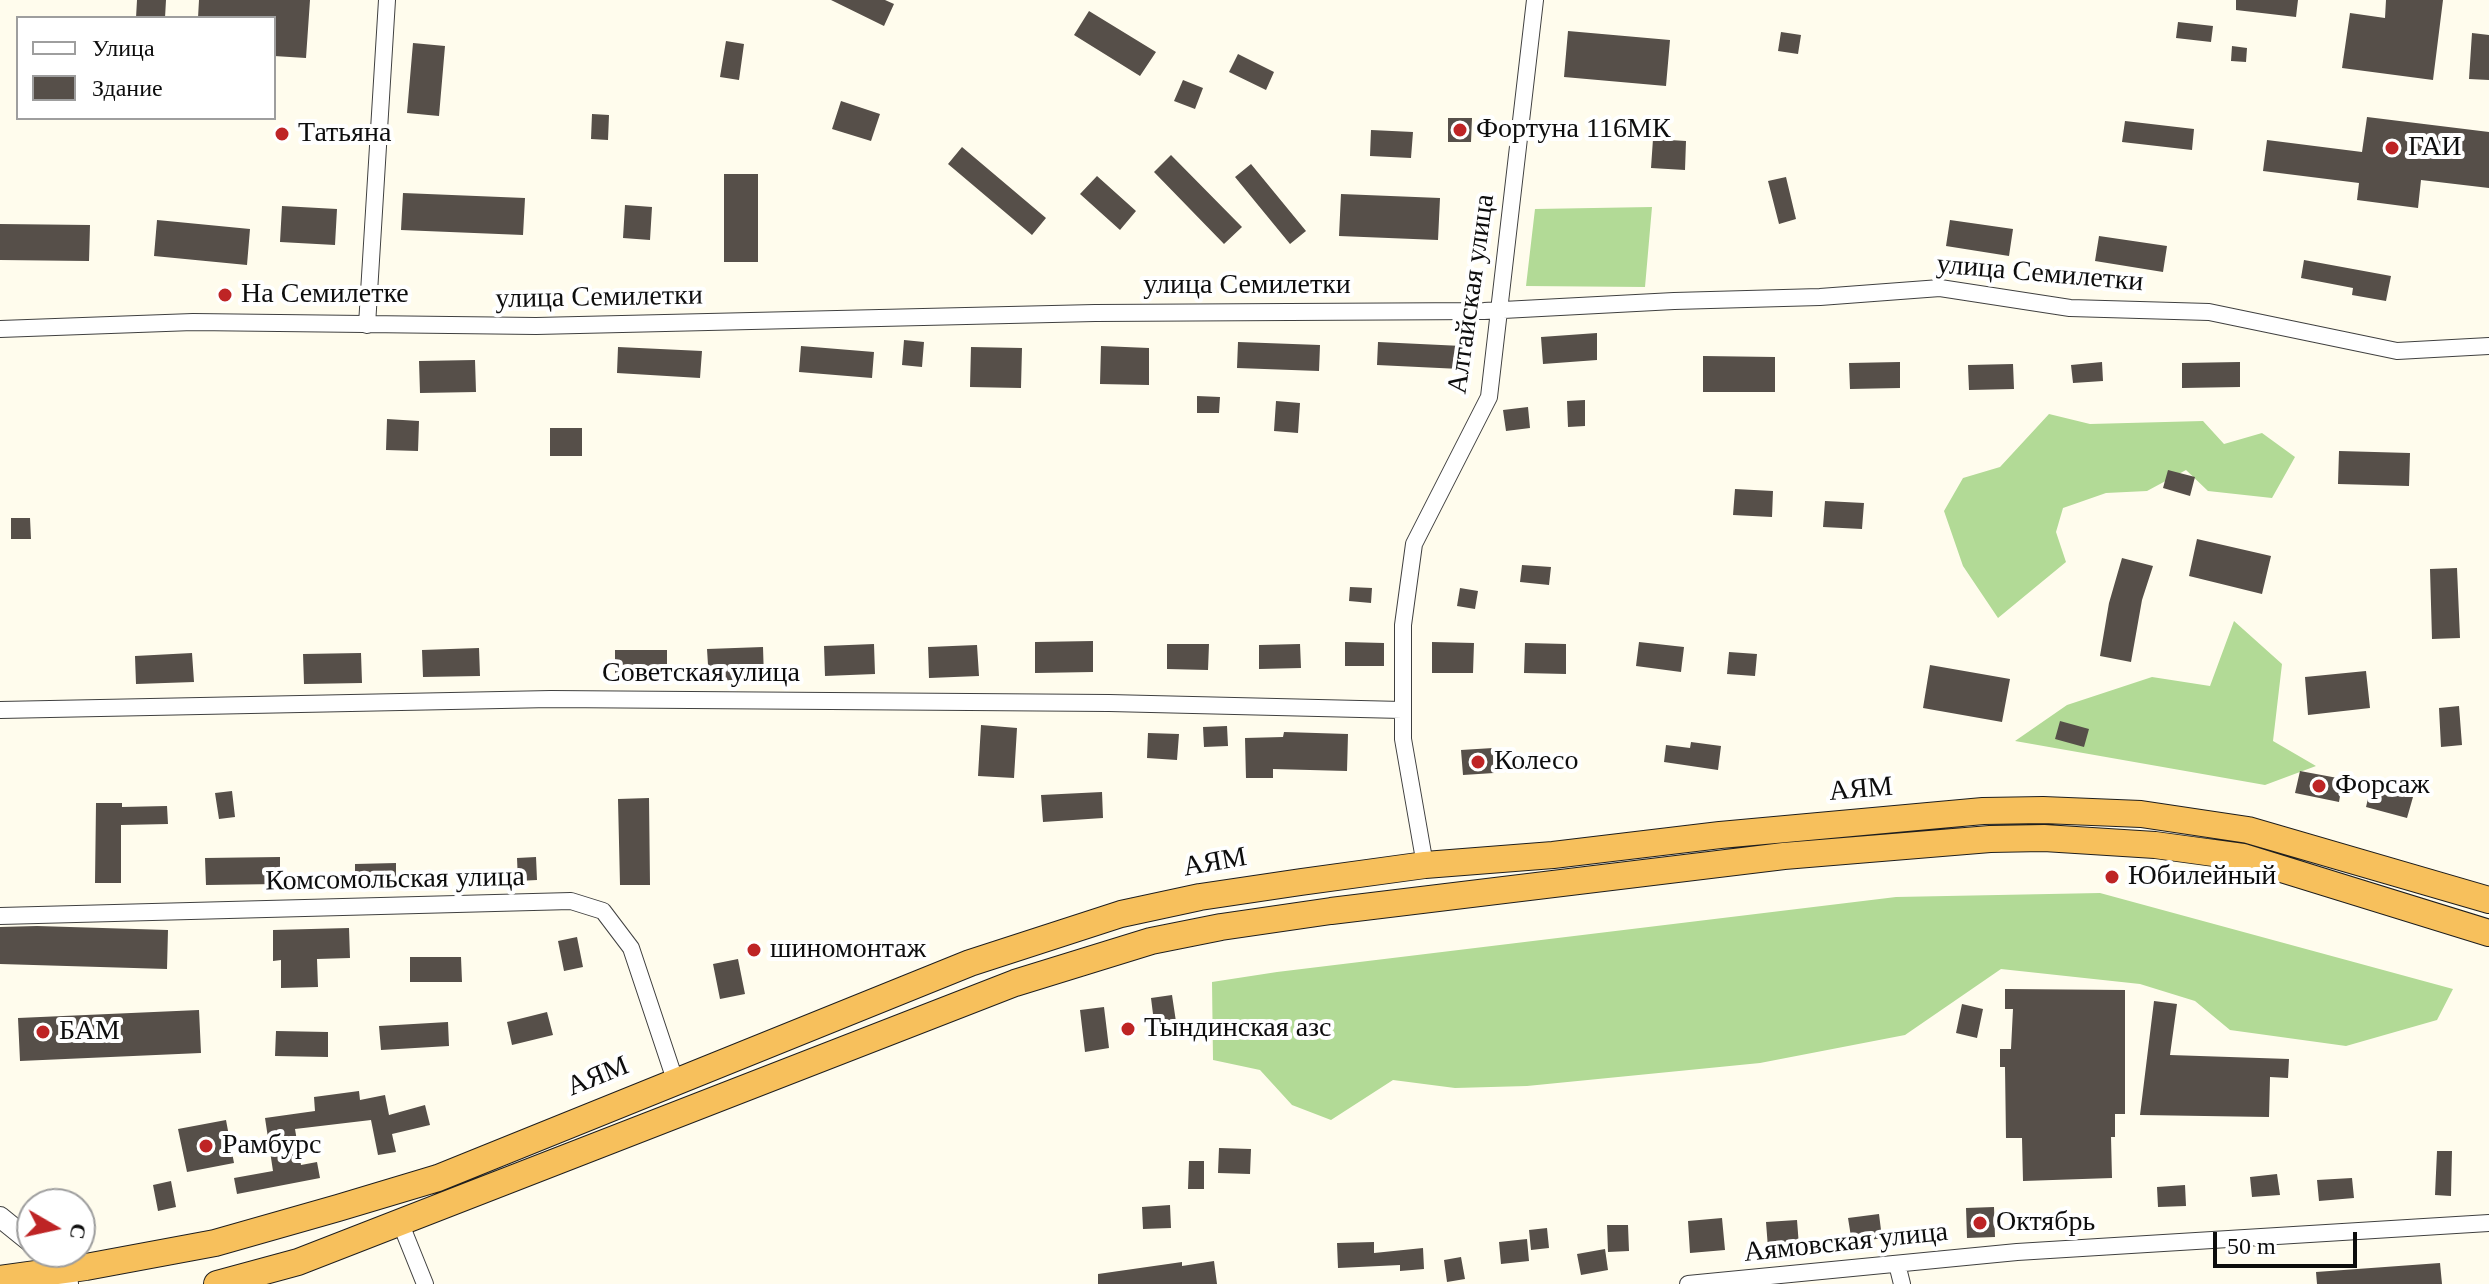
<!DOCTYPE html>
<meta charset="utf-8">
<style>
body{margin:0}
#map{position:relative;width:2489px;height:1284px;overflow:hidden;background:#fffced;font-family:Georgia,serif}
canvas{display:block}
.legend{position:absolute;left:16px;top:16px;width:260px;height:104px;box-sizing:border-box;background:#fff;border:2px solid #9e9e9e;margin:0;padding:10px 14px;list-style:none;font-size:24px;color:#0d0d0d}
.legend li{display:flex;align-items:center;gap:16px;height:40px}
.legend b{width:40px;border:2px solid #9e9e9e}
.north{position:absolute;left:16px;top:1188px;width:80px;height:80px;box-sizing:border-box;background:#fff;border:2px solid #9e9e9e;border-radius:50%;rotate:99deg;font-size:22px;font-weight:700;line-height:32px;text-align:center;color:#0d0d0d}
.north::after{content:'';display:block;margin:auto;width:28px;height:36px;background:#be2425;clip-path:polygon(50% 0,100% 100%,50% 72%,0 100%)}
.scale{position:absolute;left:2213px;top:1232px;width:144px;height:36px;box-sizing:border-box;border:4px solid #0d0d0d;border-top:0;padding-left:10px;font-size:24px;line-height:28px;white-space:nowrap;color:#0d0d0d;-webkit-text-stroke:6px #fff;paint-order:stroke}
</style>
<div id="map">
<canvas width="2489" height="1284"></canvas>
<ul class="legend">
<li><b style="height:10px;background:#fff"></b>Улица</li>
<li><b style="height:22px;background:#564f49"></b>Здание</li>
</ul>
<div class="north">С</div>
<div class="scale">50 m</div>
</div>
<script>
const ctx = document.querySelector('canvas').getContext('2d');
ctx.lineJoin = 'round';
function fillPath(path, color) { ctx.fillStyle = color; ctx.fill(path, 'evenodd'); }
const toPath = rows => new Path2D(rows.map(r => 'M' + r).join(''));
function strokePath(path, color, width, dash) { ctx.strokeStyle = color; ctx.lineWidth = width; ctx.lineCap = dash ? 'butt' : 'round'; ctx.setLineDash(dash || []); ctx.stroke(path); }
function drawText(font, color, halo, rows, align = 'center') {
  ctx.font = font + ' Georgia,serif'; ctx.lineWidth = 8; ctx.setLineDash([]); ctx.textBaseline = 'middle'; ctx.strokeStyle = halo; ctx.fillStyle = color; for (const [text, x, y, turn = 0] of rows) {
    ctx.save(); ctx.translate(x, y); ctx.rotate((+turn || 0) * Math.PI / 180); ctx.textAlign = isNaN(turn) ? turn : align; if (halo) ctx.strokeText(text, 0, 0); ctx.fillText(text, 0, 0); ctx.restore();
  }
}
fillPath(toPath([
 [1652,207,1645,287,1526,286,1535,209],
 [2049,414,2090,424,2203,421,2224,444,2262,433,2295,457,2272,498,2208,491,2186,470,2147,491,2106,493,2063,508,2056,532,2066,562,1998,618,1963,566,1944,511,1963,478,2000,467],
 [2234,621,2282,664,2273,741,2316,766,2265,785,2015,741,2067,705,2152,677,2210,686],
 [2100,893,2453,989,2437,1020,2346,1046,2230,1030,2195,1001,2140,984,2001,969,1905,1035,1760,1063,1527,1086,1455,1088,1393,1080,1331,1120,1292,1105,1260,1070,1213,1060,1212,982,1277,972,1896,897]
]), '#b2da96');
fillPath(toPath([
 [137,0,166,0,165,18,136,18],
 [199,0,310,0,306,58,274,56,274,18,198,18],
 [831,0,885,0,894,4,884,26],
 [2236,0,2298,0,2296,17,2236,10],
 [2386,0,2443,0,2433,80,2342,68,2350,13,2385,18],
 [1089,11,1156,52,1140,76,1074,35],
 [2178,22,2213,26,2211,42,2176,38],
 [1568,31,1670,40,1666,86,1564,77],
 [1781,32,1801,35,1798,54,1778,51],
 [2472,33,2489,35,2489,80,2469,79],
 [726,41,744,44,739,80,720,77],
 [413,43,445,46,439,116,407,113],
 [2232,46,2247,48,2246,62,2231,61],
 [1238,54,1274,72,1266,90,1229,72],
 [1183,80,1203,88,1195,109,1174,101],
 [841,101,880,114,871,141,832,129],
 [592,114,609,115,608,140,591,139],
 [2367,117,2489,132,2489,188,2421,180,2418,208,2357,200,2359,183,2263,171,2267,140,2362,152],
 [1448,118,1472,118,1471,142,1448,142],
 [2125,121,2194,129,2192,150,2122,142],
 [1371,130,1413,132,1411,158,1370,156],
 [1653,139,1686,141,1685,170,1651,168],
 [962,147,1046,218,1032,235,948,164],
 [1171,155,1242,227,1224,244,1154,172],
 [1251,164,1306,231,1290,244,1235,177],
 [724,174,758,174,758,262,724,262],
 [1097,176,1136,211,1120,230,1080,194],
 [1786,177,1796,219,1779,224,1768,181],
 [403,193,525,198,523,235,401,230],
 [1341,194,1440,198,1438,240,1339,236],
 [625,205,652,207,650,240,623,238],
 [282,206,337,209,335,245,280,242],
 [157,220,250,229,247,265,154,256],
 [1950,220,2013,229,2009,256,1946,246],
 [0,224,90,225,89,261,0,260],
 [2099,236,2167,246,2163,272,2095,261],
 [2304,260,2391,276,2386,301,2352,295,2353,288,2301,278],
 [1597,333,1597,360,1543,364,1541,337],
 [904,340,924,342,922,367,902,365],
 [1238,342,1320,345,1319,371,1237,368],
 [1378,342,1462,346,1460,369,1377,365],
 [801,346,874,352,872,378,799,372],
 [1101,346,1149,348,1149,385,1100,384],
 [618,347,702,351,700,378,617,373],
 [971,347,1022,348,1021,388,970,387],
 [1703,356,1775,357,1775,392,1703,392],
 [475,360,476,392,420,393,419,361],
 [1900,362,1900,388,1850,389,1849,363],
 [2102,362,2103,381,2073,383,2071,365],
 [2240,362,2240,387,2182,388,2182,363],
 [2013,364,2014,389,1969,390,1968,365],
 [1197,396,1220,397,1219,413,1197,413],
 [1585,400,1585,426,1568,427,1567,401],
 [1276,401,1300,403,1298,433,1274,431],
 [1528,407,1530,428,1506,431,1503,410],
 [387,419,419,421,418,451,386,450],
 [550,428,582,428,582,456,550,456],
 [2339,451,2410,453,2409,486,2338,484],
 [2168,470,2195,477,2190,496,2163,488],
 [1735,489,1773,491,1772,517,1733,515],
 [1825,501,1864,503,1862,529,1823,527],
 [11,518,30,518,31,539,11,539],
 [2197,539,2271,556,2262,594,2189,576],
 [2122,558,2153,566,2142,600,2131,662,2100,656,2109,603],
 [1522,565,1551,567,1549,585,1520,582],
 [2457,568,2460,638,2432,639,2430,569],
 [1350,587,1372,588,1371,603,1349,601],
 [1460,588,1478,591,1475,609,1457,606],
 [1093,641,1093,672,1035,673,1035,642],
 [1345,642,1384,643,1384,666,1345,666],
 [1432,642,1474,643,1473,673,1432,673],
 [1639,642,1684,647,1681,672,1636,666],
 [1525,643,1566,644,1566,674,1524,673],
 [874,644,875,674,825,676,824,646],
 [1167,644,1209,644,1208,670,1167,669],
 [1300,644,1301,668,1259,669,1259,645],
 [977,645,979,676,929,678,928,647],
 [763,647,764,679,709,681,707,649],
 [479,648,480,676,423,677,422,650],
 [615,650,667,650,667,679,615,679],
 [1729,652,1757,654,1755,676,1727,674],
 [192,653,194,682,136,684,135,656],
 [361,653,362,683,304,684,303,654],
 [1930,665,2010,679,2002,722,1923,708],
 [2366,671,2370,708,2308,715,2305,677],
 [2459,706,2462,745,2441,747,2439,708],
 [2060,721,2089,729,2084,747,2055,739],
 [981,725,1017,728,1014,778,978,776],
 [1227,726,1228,746,1204,747,1203,727],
 [1284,732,1348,734,1347,771,1273,769,1273,778,1246,778,1245,738,1283,737],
 [1148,733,1179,734,1177,760,1147,758],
 [1691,742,1721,746,1718,770,1664,762,1666,745,1690,748],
 [1493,748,1494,773,1463,775,1461,750],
 [2300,771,2343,779,2339,802,2295,793],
 [2371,786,2413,797,2407,818,2366,807],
 [232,791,235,817,219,819,215,793],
 [1102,792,1103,818,1043,822,1041,795],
 [649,798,650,885,620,885,618,799],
 [96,803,122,803,122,807,167,806,168,824,121,825,121,883,95,883],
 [280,857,280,884,206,885,205,858],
 [536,857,537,880,518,881,517,858],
 [396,863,396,885,355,886,355,864],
 [37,926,168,930,167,969,0,964,0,927],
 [349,928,350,958,317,959,318,987,281,988,281,960,273,961,273,930],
 [577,937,583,967,564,971,558,941],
 [410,957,461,957,462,982,410,982],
 [738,959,745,994,720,999,713,964],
 [2005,989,2125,990,2125,1114,2115,1114,2115,1137,2111,1137,2112,1178,2023,1181,2022,1138,2006,1138,2005,1067,2000,1067,2000,1049,2011,1049,2013,1009,2005,1009],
 [1172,995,1178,1035,1156,1038,1151,998],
 [2154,1001,2177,1004,2170,1055,2289,1059,2288,1078,2270,1077,2269,1117,2140,1115],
 [1962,1004,1983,1009,1977,1038,1956,1033],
 [1104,1007,1109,1048,1085,1052,1080,1010],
 [199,1010,201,1053,20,1061,18,1018],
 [547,1012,553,1035,512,1045,507,1022],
 [448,1022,449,1046,381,1050,379,1026],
 [276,1031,328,1032,328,1057,275,1056],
 [359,1091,360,1100,385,1095,389,1115,425,1105,430,1125,392,1134,396,1152,378,1155,371,1120,295,1129,301,1165,317,1162,320,1178,237,1194,234,1178,273,1171,265,1118,315,1111,314,1097],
 [226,1120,234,1163,187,1172,178,1129],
 [1219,1148,1251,1149,1250,1174,1218,1173],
 [2437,1151,2452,1151,2451,1196,2435,1195],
 [1189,1161,1204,1161,1204,1189,1188,1189],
 [2277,1174,2280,1195,2252,1197,2250,1177],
 [2352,1178,2354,1198,2319,1201,2317,1180],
 [171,1181,176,1207,158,1211,153,1185],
 [2185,1185,2186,1206,2158,1207,2157,1187],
 [1170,1205,1171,1228,1143,1229,1142,1207],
 [1994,1207,1995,1237,1967,1238,1966,1208],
 [1879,1214,1882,1238,1852,1243,1848,1218],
 [1722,1218,1725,1250,1690,1253,1688,1221],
 [1797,1220,1799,1246,1768,1248,1766,1222],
 [1607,1225,1628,1225,1629,1251,1608,1252],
 [1547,1228,1549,1248,1531,1250,1529,1230],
 [1527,1239,1529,1261,1501,1264,1499,1242],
 [1374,1242,1374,1253,1423,1248,1424,1269,1400,1271,1400,1265,1338,1268,1337,1243],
 [1605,1249,1608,1270,1581,1275,1577,1254],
 [1461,1257,1465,1279,1447,1282,1444,1260],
 [1214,1261,1217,1284,1098,1284,1098,1274,1182,1262,1182,1266],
 [2440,1263,2442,1284,2317,1284,2316,1272]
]), '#564f49');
const minor = toPath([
 [367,325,387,0],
 [0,329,193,322,536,326,1095,313,1484,311,1674,301,1820,297,1940,288,2070,308,2209,312,2397,351,2489,346],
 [0,710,551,699,1109,703,1402,710],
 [1425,865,1403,739,1403,625,1414,544,1489,397,1535,0],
 [0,916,571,901,603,911,631,948,675,1080],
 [400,1222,425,1284],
 [1897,1264,1902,1284],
 [1688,1284,2017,1252,2489,1223]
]);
const tertiary = toPath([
 [0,1217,32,1243],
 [58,1252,66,1270,68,1284]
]);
const trunk = toPath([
 [0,1279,86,1267,215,1243,338,1208,438,1178,970,963,1121,914,1200,897,1301,882,1425,865,1553,855,1720,835,1983,811,2043,810,2141,814,2248,830,2489,900],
 [217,1284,298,1262,1015,983,1151,941,1221,927,1331,911,1784,856,1990,839,2044,838,2155,845,2243,857,2489,933]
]);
strokePath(minor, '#404040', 18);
strokePath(tertiary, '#404040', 22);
strokePath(trunk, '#1e1e1e', 28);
strokePath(minor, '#fff', 16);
strokePath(tertiary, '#fff', 20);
strokePath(trunk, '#f7c05c', 26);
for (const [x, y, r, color] of [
 [1460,130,8,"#be2425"],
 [282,134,8,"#be2425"],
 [2392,148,8,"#be2425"],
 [225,295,8,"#be2425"],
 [1478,762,8,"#be2425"],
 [2319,786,8,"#be2425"],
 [2112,877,8,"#be2425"],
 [754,950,8,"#be2425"],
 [1128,1029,8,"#be2425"],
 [43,1032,8,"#be2425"],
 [206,1146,8,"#be2425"],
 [1980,1223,8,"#be2425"]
]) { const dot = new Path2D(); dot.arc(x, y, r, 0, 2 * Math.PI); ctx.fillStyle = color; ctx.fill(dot); strokePath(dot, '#fff', 3); }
drawText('28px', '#0d0d0d', '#fff', [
 ["Фортуна 116МК",1476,130],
 ["Татьяна",298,134],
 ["ГАИ",2408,148],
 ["На Семилетке",241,295],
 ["Колесо",1494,762],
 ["Форсаж",2335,786],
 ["Юбилейный",2128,877],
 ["шиномонтаж",770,950],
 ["Тындинская азс",1144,1029],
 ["БАМ",59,1032],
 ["Рамбурс",222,1146],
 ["Октябрь",1996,1223]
], 'left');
drawText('28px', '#0d0d0d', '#fff', [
 ["улица Семилетки",2040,274,5],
 ["улица Семилетки",1247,286],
 ["Алтайская улица",1472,294,-82],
 ["улица Семилетки",599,298,-1],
 ["Советская улица",701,674],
 ["АЯМ",1861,790,-5],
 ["АЯМ",1215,863,-10],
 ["Комсомольская улица",395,880,-1],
 ["АЯМ",598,1077,-22],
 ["Аямовская улица",1846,1243,-6]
]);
</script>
